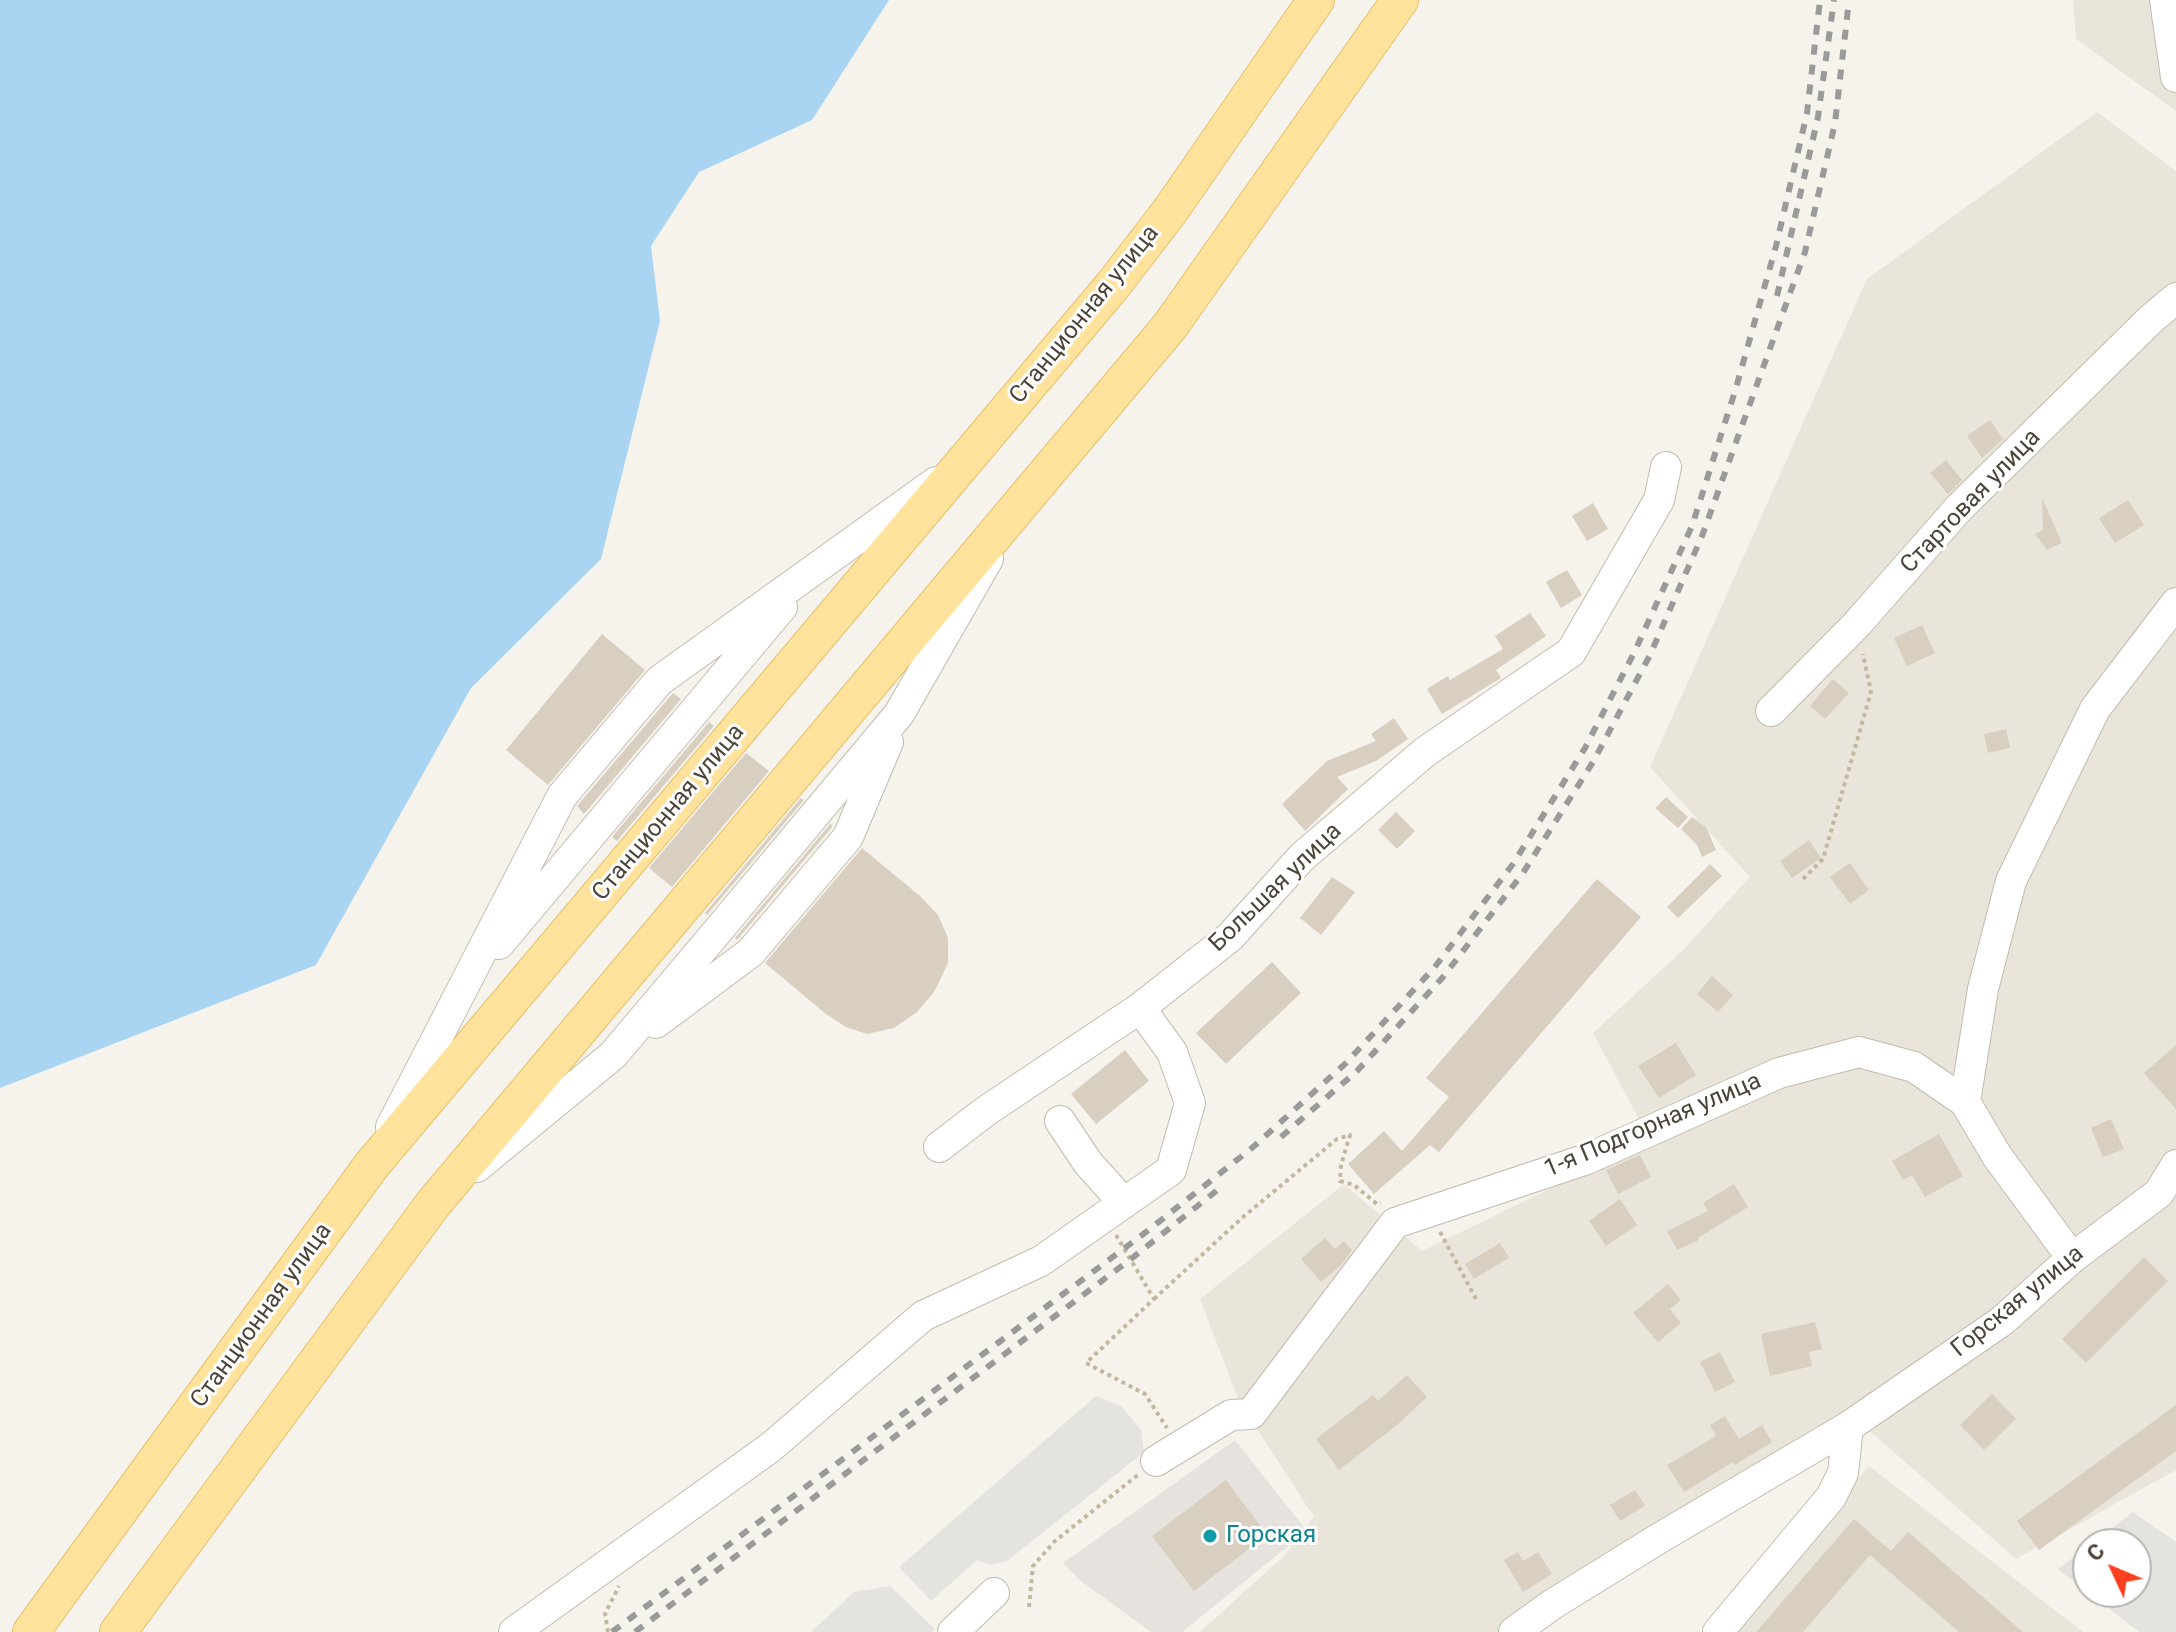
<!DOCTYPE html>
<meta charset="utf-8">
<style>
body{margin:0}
#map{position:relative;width:2176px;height:1632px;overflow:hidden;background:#f6f3ec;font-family:Roboto,sans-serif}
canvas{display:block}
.north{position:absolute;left:2072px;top:1528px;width:80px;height:80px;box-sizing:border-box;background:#fff;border:2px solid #b7b4b0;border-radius:50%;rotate:314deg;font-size:22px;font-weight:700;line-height:32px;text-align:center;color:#4b4439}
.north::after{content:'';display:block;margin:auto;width:28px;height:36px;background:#fc3f1d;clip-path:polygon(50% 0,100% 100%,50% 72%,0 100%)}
</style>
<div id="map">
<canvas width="2176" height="1632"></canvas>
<div class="north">С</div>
</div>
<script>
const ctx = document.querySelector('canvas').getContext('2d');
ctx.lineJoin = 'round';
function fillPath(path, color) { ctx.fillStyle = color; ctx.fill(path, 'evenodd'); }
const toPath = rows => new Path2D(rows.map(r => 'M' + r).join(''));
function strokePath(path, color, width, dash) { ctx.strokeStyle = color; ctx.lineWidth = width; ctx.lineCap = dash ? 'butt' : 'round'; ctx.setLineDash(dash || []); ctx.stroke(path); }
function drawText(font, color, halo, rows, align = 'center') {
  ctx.font = font + ' Roboto,sans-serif'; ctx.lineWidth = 6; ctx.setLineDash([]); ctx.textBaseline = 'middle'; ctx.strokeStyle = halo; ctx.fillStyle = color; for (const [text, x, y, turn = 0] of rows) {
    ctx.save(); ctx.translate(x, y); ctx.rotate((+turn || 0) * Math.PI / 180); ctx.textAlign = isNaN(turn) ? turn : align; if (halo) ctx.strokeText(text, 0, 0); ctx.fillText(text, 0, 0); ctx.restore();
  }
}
fillPath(toPath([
 [2073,0,2176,0,2176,111,2076,39],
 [2097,112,2176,171,2176,1470,2016,1559,1848,1412,1526,1632,1200,1632,1284,1556,1314,1517,1239,1401,1200,1299,1344,1184,1422,1251,1650,1140,1593,1033,1681,952,1750,877,1650,767,1867,279],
 [1869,1466,2083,1632,1728,1632]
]), '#eae5da');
fillPath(toPath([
 [1235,1440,1307,1531,1182,1632,1151,1632,1082,1582,1063,1563]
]), '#e6e2dd');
fillPath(toPath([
 [1096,1396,1121,1406,1141,1430,1144,1452,1007,1561,990,1565,977,1560,931,1601,899,1567],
 [2133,1512,2176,1542,2176,1632,2139,1632,2058,1569,2088,1546,2088,1592,2136,1592,2136,1544,2091,1544],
 [890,1586,935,1629,932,1632,811,1632,854,1592]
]), '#e5e3e0');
fillPath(toPath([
 [0,0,889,0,812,120,699,172,651,246,660,321,601,559,471,688,316,965,0,1088]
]), '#a9d4f2');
fillPath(toPath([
 [1990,420,2003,439,1982,458,1967,436],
 [1946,460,1962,480,1948,494,1930,473],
 [2042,498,2062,543,2047,550,2035,534,2043,530],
 [2128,500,2144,525,2115,543,2099,518],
 [1593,503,1608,529,1587,541,1572,516],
 [1567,570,1582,595,1561,608,1546,582],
 [1530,613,1546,636,1496,670,1501,678,1442,714,1427,689,1448,676,1450,680,1503,649,1495,636],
 [1922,625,1935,653,1907,666,1894,638],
 [602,634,645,670,548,785,506,750],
 [1833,679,1849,693,1825,719,1810,706],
 [673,693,681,699,584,814,577,806],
 [1394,718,1408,739,1376,761,1337,777,1348,789,1305,831,1282,804,1327,761,1376,741,1371,734],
 [709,722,714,726,617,841,612,837],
 [2006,729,2010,748,1988,753,1984,734],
 [746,753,769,771,672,887,649,868],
 [1666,797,1688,817,1678,828,1655,808],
 [801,798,804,800,707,915,705,913],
 [1396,812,1415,831,1397,849,1378,830],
 [1692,817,1706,827,1716,850,1702,857,1697,845,1681,829],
 [831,823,832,827,737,940,735,938],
 [1809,840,1821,858,1792,878,1780,861],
 [862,848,920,896,938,915,948,938,948,963,934,992,917,1012,894,1028,867,1034,846,1027,826,1014,765,963],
 [1850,863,1869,890,1850,904,1830,877],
 [1710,864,1722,876,1678,918,1667,907],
 [1332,877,1355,892,1321,935,1300,918],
 [1597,879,1641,917,1439,1152,1430,1145,1374,1194,1348,1164,1384,1131,1402,1151,1449,1097,1426,1078],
 [1272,962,1301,993,1226,1064,1196,1033],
 [1712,976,1733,995,1718,1012,1697,994],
 [1676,1043,1696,1075,1659,1098,1638,1066],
 [2176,1045,2176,1109,2144,1073],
 [1125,1050,1149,1081,1096,1124,1071,1094],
 [2111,1119,2124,1149,2103,1157,2091,1128],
 [1939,1134,1963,1176,1925,1197,1912,1175,1903,1180,1892,1161],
 [1640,1155,1651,1177,1618,1194,1606,1170],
 [1734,1184,1748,1207,1698,1238,1699,1240,1677,1250,1667,1231,1708,1211,1703,1203],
 [1620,1199,1637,1225,1606,1246,1589,1221],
 [1325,1238,1335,1249,1344,1241,1352,1250,1341,1265,1321,1282,1301,1259],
 [1500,1243,1509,1258,1474,1279,1465,1264],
 [2144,1257,2168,1281,2086,1363,2062,1339],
 [1668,1284,1681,1300,1670,1309,1681,1323,1658,1342,1633,1313],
 [1815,1322,1822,1349,1809,1352,1812,1366,1770,1376,1761,1334],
 [1720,1352,1735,1382,1715,1392,1700,1362],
 [1407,1375,1427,1397,1397,1425,1339,1470,1316,1439,1373,1395,1378,1401],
 [1992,1394,2016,1419,1984,1450,1960,1425],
 [2176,1405,2176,1451,2039,1550,2017,1521],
 [1725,1416,1739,1439,1762,1425,1772,1442,1735,1465,1733,1462,1684,1492,1667,1465,1716,1436,1710,1425],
 [1226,1480,1267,1535,1194,1591,1152,1536],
 [1635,1490,1645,1506,1620,1521,1610,1505],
 [1854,1519,1891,1551,1908,1532,2023,1632,1959,1632,1870,1555,1803,1632,1756,1632],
 [1518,1552,1523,1561,1538,1552,1552,1574,1523,1592,1504,1560]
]), '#d8cfc1');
const minor = toPath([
 [2165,0,2176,77],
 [1771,711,1857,624,1959,508,2150,320,2176,298],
 [499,944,782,607],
 [656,1023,751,952,848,837,888,742],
 [1965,1102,1983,989,2011,881,2095,709,2176,603],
 [1060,1121,1088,1163,1124,1203],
 [391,1127,562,796,659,681,936,482],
 [939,1147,986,1111,1140,1008,1230,937,1302,857,1425,752,1571,652,1659,500,1666,467],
 [477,1167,613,1055,721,927,899,714,988,559],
 [1156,1461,1231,1415,1251,1414,1395,1223,1587,1159,1779,1073,1859,1052,1914,1067,1965,1102,1997,1156,2072,1258],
 [514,1632,771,1447,923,1316,1041,1261,1171,1170,1190,1103,1172,1052,1140,1008],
 [953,1632,994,1593],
 [1514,1632,1553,1604,1658,1539,1848,1427],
 [1718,1632,1831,1497,1843,1473,1848,1427,2002,1321,2072,1258,2159,1193,2176,1165]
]);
const major = toPath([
 [31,1632,371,1166,1113,285,1170,211,1316,0],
 [118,1632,433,1204,1170,326,1400,0]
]);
strokePath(minor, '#c2bbae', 32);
strokePath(major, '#e6c16a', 38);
strokePath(toPath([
 [1803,879,1823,859,1871,692,1863,654],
 [1440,1232,1477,1301],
 [1116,1235,1154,1299,1086,1363,1145,1394,1167,1428],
 [1154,1299,1243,1217,1337,1139,1350,1135,1341,1165,1340,1181,1354,1185,1377,1204,1381,1203],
 [1029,1607,1033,1566,1055,1541,1139,1474],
 [608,1632,605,1614,619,1586]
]), '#c4b79f', 4, [4, 4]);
strokePath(minor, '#fff', 30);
strokePath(major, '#ffe39c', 36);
strokePath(toPath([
 [1777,296,1818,117,1834,0],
 [1281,1137,1357,1071,1443,977,1523,873,1593,762,1650,655,1702,536,1805,252,1835,123,1849,0],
 [612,1632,1146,1232,1252,1148,1346,1063,1434,968,1513,864,1585,748,1634,653,1692,526,1736,388,1776,246,1807,113,1820,0],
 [635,1632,1131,1259,1220,1188]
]), '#9a9a9a', 6, [10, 10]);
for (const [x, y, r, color] of [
 [1210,1536,8,"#0f9aa8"]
]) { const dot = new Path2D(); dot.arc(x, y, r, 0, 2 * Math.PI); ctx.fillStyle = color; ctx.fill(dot); strokePath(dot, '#fff', 3); }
drawText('24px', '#4b4439', '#fff', [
 ["Станционная улица",1085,315,-51],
 ["Стартовая улица",1971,502,-46],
 ["Станционная улица",669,813,-50],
 ["Большая улица",1276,888,-44],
 ["1-я Подгорная улица",1653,1126,-23],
 ["Горская улица",2018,1302,-39],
 ["Станционная улица",262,1316,-54]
]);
drawText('24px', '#0d838f', '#fff', [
 ["Горская",1226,1536]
], 'left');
</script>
